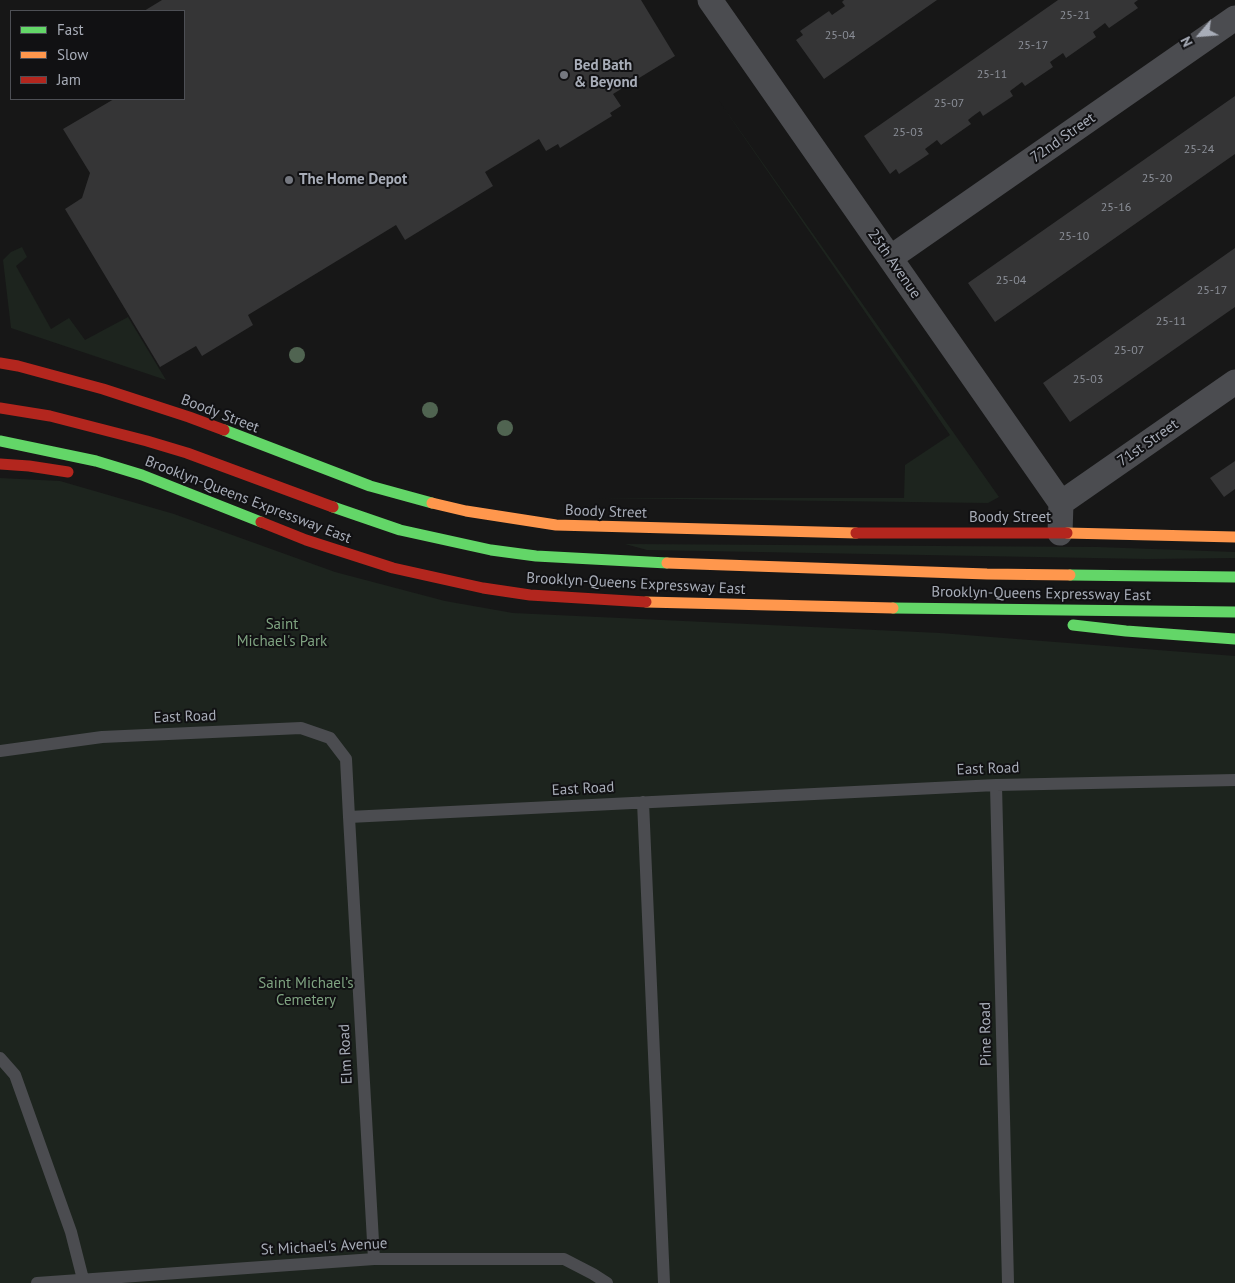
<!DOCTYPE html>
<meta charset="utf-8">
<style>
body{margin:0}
#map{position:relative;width:1235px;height:1283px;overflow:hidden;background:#171717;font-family:"PT Sans",sans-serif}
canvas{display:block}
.legend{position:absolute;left:10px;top:10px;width:175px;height:90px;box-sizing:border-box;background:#111113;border:1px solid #4d4f55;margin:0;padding:6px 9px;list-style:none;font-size:15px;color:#a8adb8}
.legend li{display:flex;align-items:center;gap:10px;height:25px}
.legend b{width:25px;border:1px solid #4d4f55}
.north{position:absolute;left:1175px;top:10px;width:50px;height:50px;-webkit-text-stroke:4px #111113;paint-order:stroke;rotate:243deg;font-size:14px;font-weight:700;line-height:20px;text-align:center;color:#a8adb8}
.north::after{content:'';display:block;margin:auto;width:18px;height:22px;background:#a8adb8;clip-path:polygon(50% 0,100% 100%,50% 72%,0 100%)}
</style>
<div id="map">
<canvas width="1235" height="1283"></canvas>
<ul class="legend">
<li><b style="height:6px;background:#63d668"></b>Fast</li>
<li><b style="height:6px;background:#ff974d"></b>Slow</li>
<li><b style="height:6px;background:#b3261e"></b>Jam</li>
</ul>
<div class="north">N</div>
</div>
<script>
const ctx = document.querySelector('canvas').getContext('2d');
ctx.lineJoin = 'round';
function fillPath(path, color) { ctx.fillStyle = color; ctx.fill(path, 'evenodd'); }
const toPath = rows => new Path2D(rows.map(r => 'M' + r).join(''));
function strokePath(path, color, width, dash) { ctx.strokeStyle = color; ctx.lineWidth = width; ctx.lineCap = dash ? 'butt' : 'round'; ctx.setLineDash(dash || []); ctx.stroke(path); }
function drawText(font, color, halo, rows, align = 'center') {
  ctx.font = font + ' "PT Sans",sans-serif'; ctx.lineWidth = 4; ctx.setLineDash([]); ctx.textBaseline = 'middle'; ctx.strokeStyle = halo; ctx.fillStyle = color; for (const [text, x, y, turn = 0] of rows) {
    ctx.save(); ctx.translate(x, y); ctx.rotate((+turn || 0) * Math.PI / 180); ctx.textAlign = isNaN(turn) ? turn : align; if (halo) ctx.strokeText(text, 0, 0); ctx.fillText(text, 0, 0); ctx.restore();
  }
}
fillPath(toPath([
 [719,101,999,497,988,503,598,498,904,498,905,465,950,435],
 [22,247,27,257,16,266,51,329,69,318,85,340,128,317,166,380,11,328,3,260,11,252],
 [0,478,60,481,174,514,335,572,445,601,513,613,940,633,1235,656,1235,1283,0,1283],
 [625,544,1098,547,1235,552,1235,558,1148,559,647,550]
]), '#1d241e');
fillPath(toPath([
 [162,0,641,0,675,56,613,94,621,106,610,113,612,116,560,148,558,144,546,151,539,139,485,172,493,186,405,240,396,225,248,315,253,325,202,356,196,346,160,367,65,209,82,198,90,173,63,129,114,99,184,99,184,11,144,11],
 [844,0,937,0,824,79,796,40,803,35,800,31,829,11,832,15,845,6,842,2],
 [1058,0,1138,0,1134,3,1138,8,1109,28,1105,23,1093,32,1096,37,1066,58,1063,53,1050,62,1053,67,1025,86,1022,82,1010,91,1013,96,983,116,980,111,973,116,968,120,971,124,941,145,937,140,925,149,929,154,899,174,896,169,890,174,864,136],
 [1235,96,1235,154,995,322,968,283],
 [1235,248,1235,307,1070,422,1043,383],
 [1235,461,1235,489,1224,497,1210,478]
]), '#353536');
strokePath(toPath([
 [0,751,102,737,301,728,330,738,346,759,349,817,996,785,1235,780],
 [996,785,1008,1283],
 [643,802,664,1283],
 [349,817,374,1259],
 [0,1058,15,1075,71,1232,84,1283],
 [37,1283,374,1259,564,1259,593,1274,607,1283]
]), '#4b4c50', 12);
strokePath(toPath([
 [710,0,1061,503,1060,533],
 [890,258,1235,18],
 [1061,503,1235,382]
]), '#4b4c50', 25);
strokePath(toPath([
 [224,430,370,486,432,503],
 [0,441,96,461,142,475,261,522],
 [333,507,400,530,491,550,536,556,667,563],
 [1070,575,1235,577],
 [893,608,1235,612],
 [1073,625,1126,631,1235,639]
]), '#63d668', 11);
strokePath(toPath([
 [432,503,466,511,556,525,856,533],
 [1067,533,1235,537],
 [667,563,987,574,1070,575],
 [646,602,893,608]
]), '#ff974d', 11);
strokePath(toPath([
 [0,363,18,366,103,389,189,417,224,430],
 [0,408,50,416,147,441,187,453,333,507],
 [0,464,29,466,68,472],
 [261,522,306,540,393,568,483,588,530,595,646,602],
 [856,533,1067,533]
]), '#b3261e', 11);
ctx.fillStyle = '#506451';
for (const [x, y] of [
 [297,355],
 [430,410],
 [505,428]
]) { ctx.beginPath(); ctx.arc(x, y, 8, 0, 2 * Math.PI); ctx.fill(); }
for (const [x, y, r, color] of [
 [564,75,5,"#757880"],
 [289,180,5,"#757880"]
]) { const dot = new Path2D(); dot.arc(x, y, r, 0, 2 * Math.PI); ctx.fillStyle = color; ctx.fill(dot); strokePath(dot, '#111113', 2); }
drawText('12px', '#8b8f98', null, [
 ["25-21",1075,16],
 ["25-04",840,36],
 ["25-17",1033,46],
 ["25-11",992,75],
 ["25-07",949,104],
 ["25-03",908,133],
 ["25-24",1199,150],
 ["25-20",1157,179],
 ["25-16",1116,208],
 ["25-10",1074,237],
 ["25-04",1011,281],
 ["25-17",1212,291],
 ["25-11",1171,322],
 ["25-07",1129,351],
 ["25-03",1088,380]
]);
drawText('bold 15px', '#a8adb8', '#111113', [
 ["Bed Bath",574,66],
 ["& Beyond",574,83],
 ["The Home Depot",299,180]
], 'left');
drawText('15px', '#a8adb8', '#111113', [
 ["72nd Street",1063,138,-35],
 ["25th Avenue",894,264,55],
 ["Boody Street",220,414,21],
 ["71st Street",1148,443,-35],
 ["Brooklyn-Queens Expressway East",248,500,21],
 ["Boody Street",606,512,2],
 ["Boody Street",1010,518],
 ["Brooklyn-Queens Expressway East",636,584,3],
 ["Brooklyn-Queens Expressway East",1041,594,1],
 ["East Road",185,717,-2],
 ["East Road",988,769,-2],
 ["East Road",583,789,-3],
 ["Pine Road",986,1034,-91],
 ["Elm Road",346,1054,-93],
 ["St Michael's Avenue",324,1247,-3]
]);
drawText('15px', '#7fa381', '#111113', [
 ["Saint",282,625],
 ["Michael's Park",282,642],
 ["Saint Michael’s",306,984],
 ["Cemetery",306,1001]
]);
</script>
